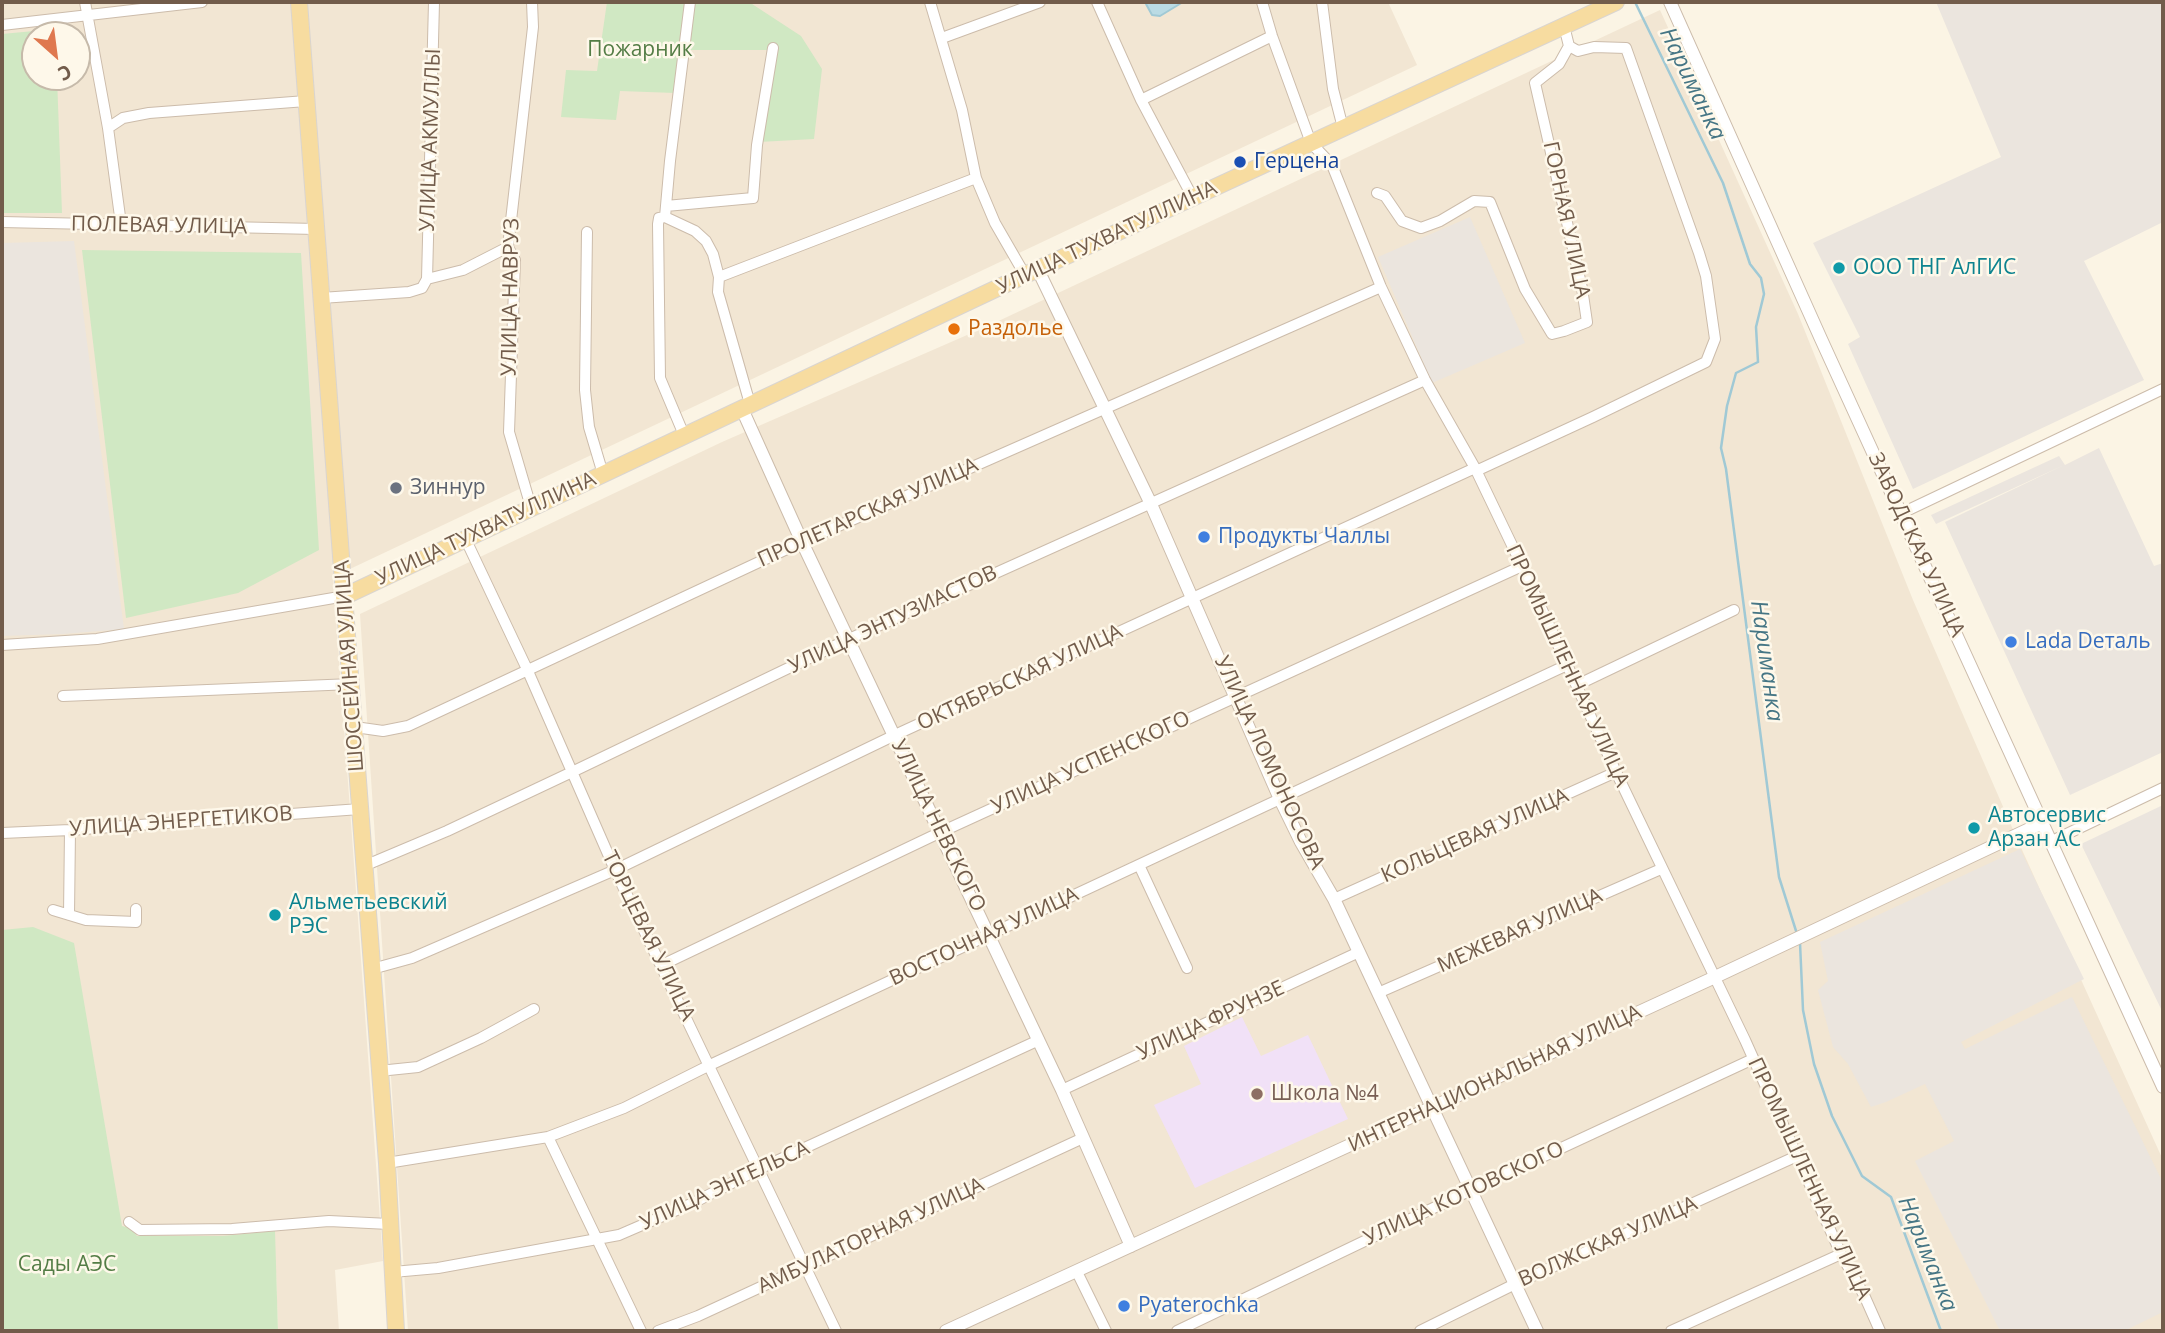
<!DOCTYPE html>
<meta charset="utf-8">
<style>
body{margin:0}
#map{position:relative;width:2165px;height:1333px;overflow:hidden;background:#fbf4e4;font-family:"Open Sans",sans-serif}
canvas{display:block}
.frame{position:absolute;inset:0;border:4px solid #725c4b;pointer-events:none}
.north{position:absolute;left:21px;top:21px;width:70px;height:70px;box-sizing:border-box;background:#fef8ea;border:2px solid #c6baaa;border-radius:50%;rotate:152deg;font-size:19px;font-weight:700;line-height:28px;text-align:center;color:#725c4b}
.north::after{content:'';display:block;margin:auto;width:24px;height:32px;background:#df784f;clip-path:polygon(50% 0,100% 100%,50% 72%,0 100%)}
</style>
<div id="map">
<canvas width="2165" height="1333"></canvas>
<div class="frame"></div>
<div class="north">С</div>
</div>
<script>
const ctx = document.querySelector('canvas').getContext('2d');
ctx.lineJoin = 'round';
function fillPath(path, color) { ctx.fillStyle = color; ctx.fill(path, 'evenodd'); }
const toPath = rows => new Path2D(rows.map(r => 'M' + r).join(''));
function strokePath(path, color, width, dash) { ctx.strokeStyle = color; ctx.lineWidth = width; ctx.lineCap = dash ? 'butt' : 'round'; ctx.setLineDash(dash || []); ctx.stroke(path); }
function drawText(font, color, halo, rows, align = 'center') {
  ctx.font = font + ' "Open Sans",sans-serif'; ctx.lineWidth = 5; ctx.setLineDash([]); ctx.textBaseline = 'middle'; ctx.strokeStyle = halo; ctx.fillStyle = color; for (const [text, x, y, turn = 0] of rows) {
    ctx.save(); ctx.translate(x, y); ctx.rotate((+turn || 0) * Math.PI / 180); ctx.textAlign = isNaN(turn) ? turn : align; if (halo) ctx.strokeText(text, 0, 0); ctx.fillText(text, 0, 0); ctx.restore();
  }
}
fillPath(toPath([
 [2,2,1388,2,1417,65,333,577,383,1261,335,1270,339,1331,278,1331,276,1272,2,1266],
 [35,35,77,35,77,77,35,77],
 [1660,10,1798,314,1913,600,2018,841,2163,1160,2163,1331,408,1331,360,614,722,442,990,325]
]), '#f2e6d3');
fillPath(toPath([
 [1936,2,2163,2,2163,222,2084,261,2144,380,1913,489,1848,344,1860,337,1813,243,2001,157],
 [1470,217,1525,343,1432,383,1378,257],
 [74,241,124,629,63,634,2,636,2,243],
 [2099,448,2154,566,2163,563,2163,752,2070,795,1945,522,2064,465,1936,524,1931,515,2059,456,2065,465],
 [2163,805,2163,1013,2081,844],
 [2020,849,2084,979,1961,1042,1965,1049,2072,997,2163,1183,2163,1312,2124,1331,2000,1331,1915,1161,1954,1141,1925,1084,1886,1102,1871,1107,1848,1064,1833,1047,1818,990,1828,981,1820,942]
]), '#ebe5de');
fillPath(toPath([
 [1242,1017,1261,1056,1308,1035,1348,1119,1195,1188,1154,1105,1201,1084,1184,1046]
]), '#f1e1f7');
fillPath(toPath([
 [607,2,749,2,801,36,822,69,814,139,759,142,769,50,681,50,675,93,620,91,616,120,561,117,566,70,597,71],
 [55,29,55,35,35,35,35,77,57,77,62,213,2,213,2,34],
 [82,250,301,253,319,550,238,593,126,618],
 [33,927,74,943,122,1226,130,1228,137,1236,223,1236,275,1231,278,1331,2,1331,2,930]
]), '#d0e8c3');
const water = toPath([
 [1149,2,1183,2,1160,16,1152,15,1146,4,1149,2]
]);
fillPath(water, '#badbe4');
strokePath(water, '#a0c9d5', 2);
strokePath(toPath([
 [1635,2,1723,183,1750,264,1761,278,1764,294,1756,327,1758,362,1736,373,1727,406,1721,448,1726,469,1779,877,1797,934],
 [1800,943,1803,1010,1814,1064,1832,1116,1862,1176,1891,1197,1941,1331]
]), '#a0c9d5', 2.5);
const minor = toPath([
 [85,2,108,128,121,224],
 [930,2,962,110,976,178,995,223,1025,275],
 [1097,2,1141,100,1193,198],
 [1262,2,1272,36,1311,143,1332,165,1381,287,1425,380,1475,468,1522,566,1616,772,1745,1040,1841,1254,1864,1295,1880,1331],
 [1322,2,1333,89,1343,128],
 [2,25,202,2],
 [942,38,1040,2],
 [1141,100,1272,36],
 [108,128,123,118,149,113,306,101],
 [1377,193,1385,196,1402,221,1421,228,1440,221,1474,201,1490,202,1525,289,1552,334,1564,331,1587,322,1582,288,1535,83,1559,64,1569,46,1564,26],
 [666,206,753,198,757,145,773,48],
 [665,217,695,231,706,241,713,254,719,277,718,292,750,404],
 [2,222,316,229],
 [587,232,585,390,589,427,603,474],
 [719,277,976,178],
 [427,279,434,2],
 [321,298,409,292,422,288,427,279,463,270,508,247],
 [684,435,660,378,658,224,659,218,665,217,670,161,690,2],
 [1476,471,1593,417,1706,362,1715,339,1706,276,1699,253,1626,48,1594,47,1578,51,1569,46],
 [531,507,509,432,515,260,508,247,533,27,532,2],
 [1902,513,2163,389],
 [465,538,527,669,615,870,836,1331],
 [2,645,97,639,345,596],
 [1577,685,1734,610],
 [63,696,352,684],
 [355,727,383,731,408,726,802,542,1381,287],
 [2,833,70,830,360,809],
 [2050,842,2163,788],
 [1139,865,1187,968],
 [364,866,447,831,572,772,849,639,1425,380],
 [1334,899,1616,772],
 [53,910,86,920,136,922,136,909],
 [69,915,70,830],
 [662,965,941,832,1522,566],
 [372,969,412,958,615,870,895,735,1475,468],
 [1378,993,1661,869],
 [379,1071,418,1067,481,1038,534,1009],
 [1062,1090,1359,952],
 [548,1137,641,1331],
 [387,1163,548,1137,624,1108,710,1065,1567,665],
 [129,1222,140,1230,232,1229,329,1221,389,1224],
 [393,1272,438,1268,619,1235,693,1203,759,1169,1039,1040],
 [1077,1272,1106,1331],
 [658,1331,698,1316,1083,1138],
 [1177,1331,1471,1190,1753,1059],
 [1420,1331,1515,1284,1797,1156],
 [1671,1331,1841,1254]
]);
const tertiary = toPath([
 [1670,2,1821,339,2163,1087],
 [1038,270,1150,502,1280,799,1301,842,1334,899,1537,1331],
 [742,409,802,542,1062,1090,1131,1246],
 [946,1331,1713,978,2042,823]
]);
const primary = toPath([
 [299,2,387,1163,396,1331],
 [345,596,1025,275,1616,2]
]);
strokePath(minor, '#ccbcab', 12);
strokePath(tertiary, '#ccbcab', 14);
strokePath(primary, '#dad5d0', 18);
strokePath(minor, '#fff', 10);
strokePath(tertiary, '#fff', 12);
strokePath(primary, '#f7dca0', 16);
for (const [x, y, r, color] of [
 [1240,162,7,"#1a4fb4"],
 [1839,268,7,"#0f9aa8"],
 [954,329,7,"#e8710a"],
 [396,488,7,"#6b7280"],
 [1204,537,7,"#3f7fe0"],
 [2011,642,7,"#3f7fe0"],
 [1974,828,7,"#0f9aa8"],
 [275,915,7,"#0f9aa8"],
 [1257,1094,7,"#8d6e63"],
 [1124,1306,7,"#3f7fe0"]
]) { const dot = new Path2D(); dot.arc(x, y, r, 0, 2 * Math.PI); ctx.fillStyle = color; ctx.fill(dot); strokePath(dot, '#fef8ea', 2.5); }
drawText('21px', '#547d46', '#fef8ea', [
 ["Пожарник",640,50],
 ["Сады АЭС",67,1265]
]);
drawText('21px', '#725c4b', '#fef8ea', [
 ["УЛИЦА АКМУЛЛЫ",431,140,-88],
 ["ГОРНАЯ УЛИЦА",1566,220,78],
 ["ПОЛЕВАЯ УЛИЦА",159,226,1],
 ["УЛИЦА ТУХВАТУЛЛИНА",1107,238,-25],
 ["УЛИЦА НАВРУЗ",511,297,-89],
 ["ПРОЛЕТАРСКАЯ УЛИЦА",868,513,-24],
 ["УЛИЦА ТУХВАТУЛЛИНА",486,529,-25],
 ["ЗАВОДСКАЯ УЛИЦА",1916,545,65],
 ["УЛИЦА ЭНТУЗИАСТОВ",893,620,-25],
 ["ШОССЕЙНАЯ УЛИЦА",350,666,-94],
 ["ПРОМЫШЛЕННАЯ УЛИЦА",1567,666,65],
 ["ОКТЯБРЬСКАЯ УЛИЦА",1020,678,-25],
 ["УЛИЦА УСПЕНСКОГО",1091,763,-25],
 ["УЛИЦА ЛОМОНОСОВА",1269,763,65],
 ["УЛИЦА ЭНЕРГЕТИКОВ",181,822,-4],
 ["УЛИЦА НЕВСКОГО",938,826,64],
 ["КОЛЬЦЕВАЯ УЛИЦА",1475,836,-24],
 ["МЕЖЕВАЯ УЛИЦА",1520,931,-24],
 ["ТОРЦЕВАЯ УЛИЦА",648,936,64],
 ["ВОСТОЧНАЯ УЛИЦА",984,937,-25],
 ["УЛИЦА ФРУНЗЕ",1211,1021,-25],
 ["ИНТЕРНАЦИОНАЛЬНАЯ УЛИЦА",1495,1079,-25],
 ["ПРОМЫШЛЕННАЯ УЛИЦА",1809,1179,65],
 ["УЛИЦА ЭНГЕЛЬСА",725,1186,-25],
 ["УЛИЦА КОТОВСКОГО",1464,1194,-25],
 ["АМБУЛАТОРНАЯ УЛИЦА",871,1236,-25],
 ["ВОЛЖСКАЯ УЛИЦА",1608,1242,-24]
]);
drawText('21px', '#164399', '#fef8ea', [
 ["Герцена",1254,162]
], 'left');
drawText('21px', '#0d838f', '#fef8ea', [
 ["ООО ТНГ АлГИС",1853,268],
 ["Автосервис",1988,816],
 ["Арзан АС",1988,840],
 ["Альметьевский",289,903],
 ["РЭС",289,927]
], 'left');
drawText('21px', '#c56008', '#fef8ea', [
 ["Раздолье",968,329]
], 'left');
drawText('21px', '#5b616d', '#fef8ea', [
 ["Зиннур",410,488]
], 'left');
drawText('21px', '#366cbe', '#fef8ea', [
 ["Продукты Чаллы",1218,537],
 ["Lada Dеталь",2025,642],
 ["Pyaterochka",1138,1306]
], 'left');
drawText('21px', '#785e54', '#fef8ea', [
 ["Школа №4",1271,1094]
], 'left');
drawText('italic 23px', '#467685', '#fef8ea', [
 ["Нариманка",1692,84,64],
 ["Нариманка",1766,661,82],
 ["Нариманка",1927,1254,68]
]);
</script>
